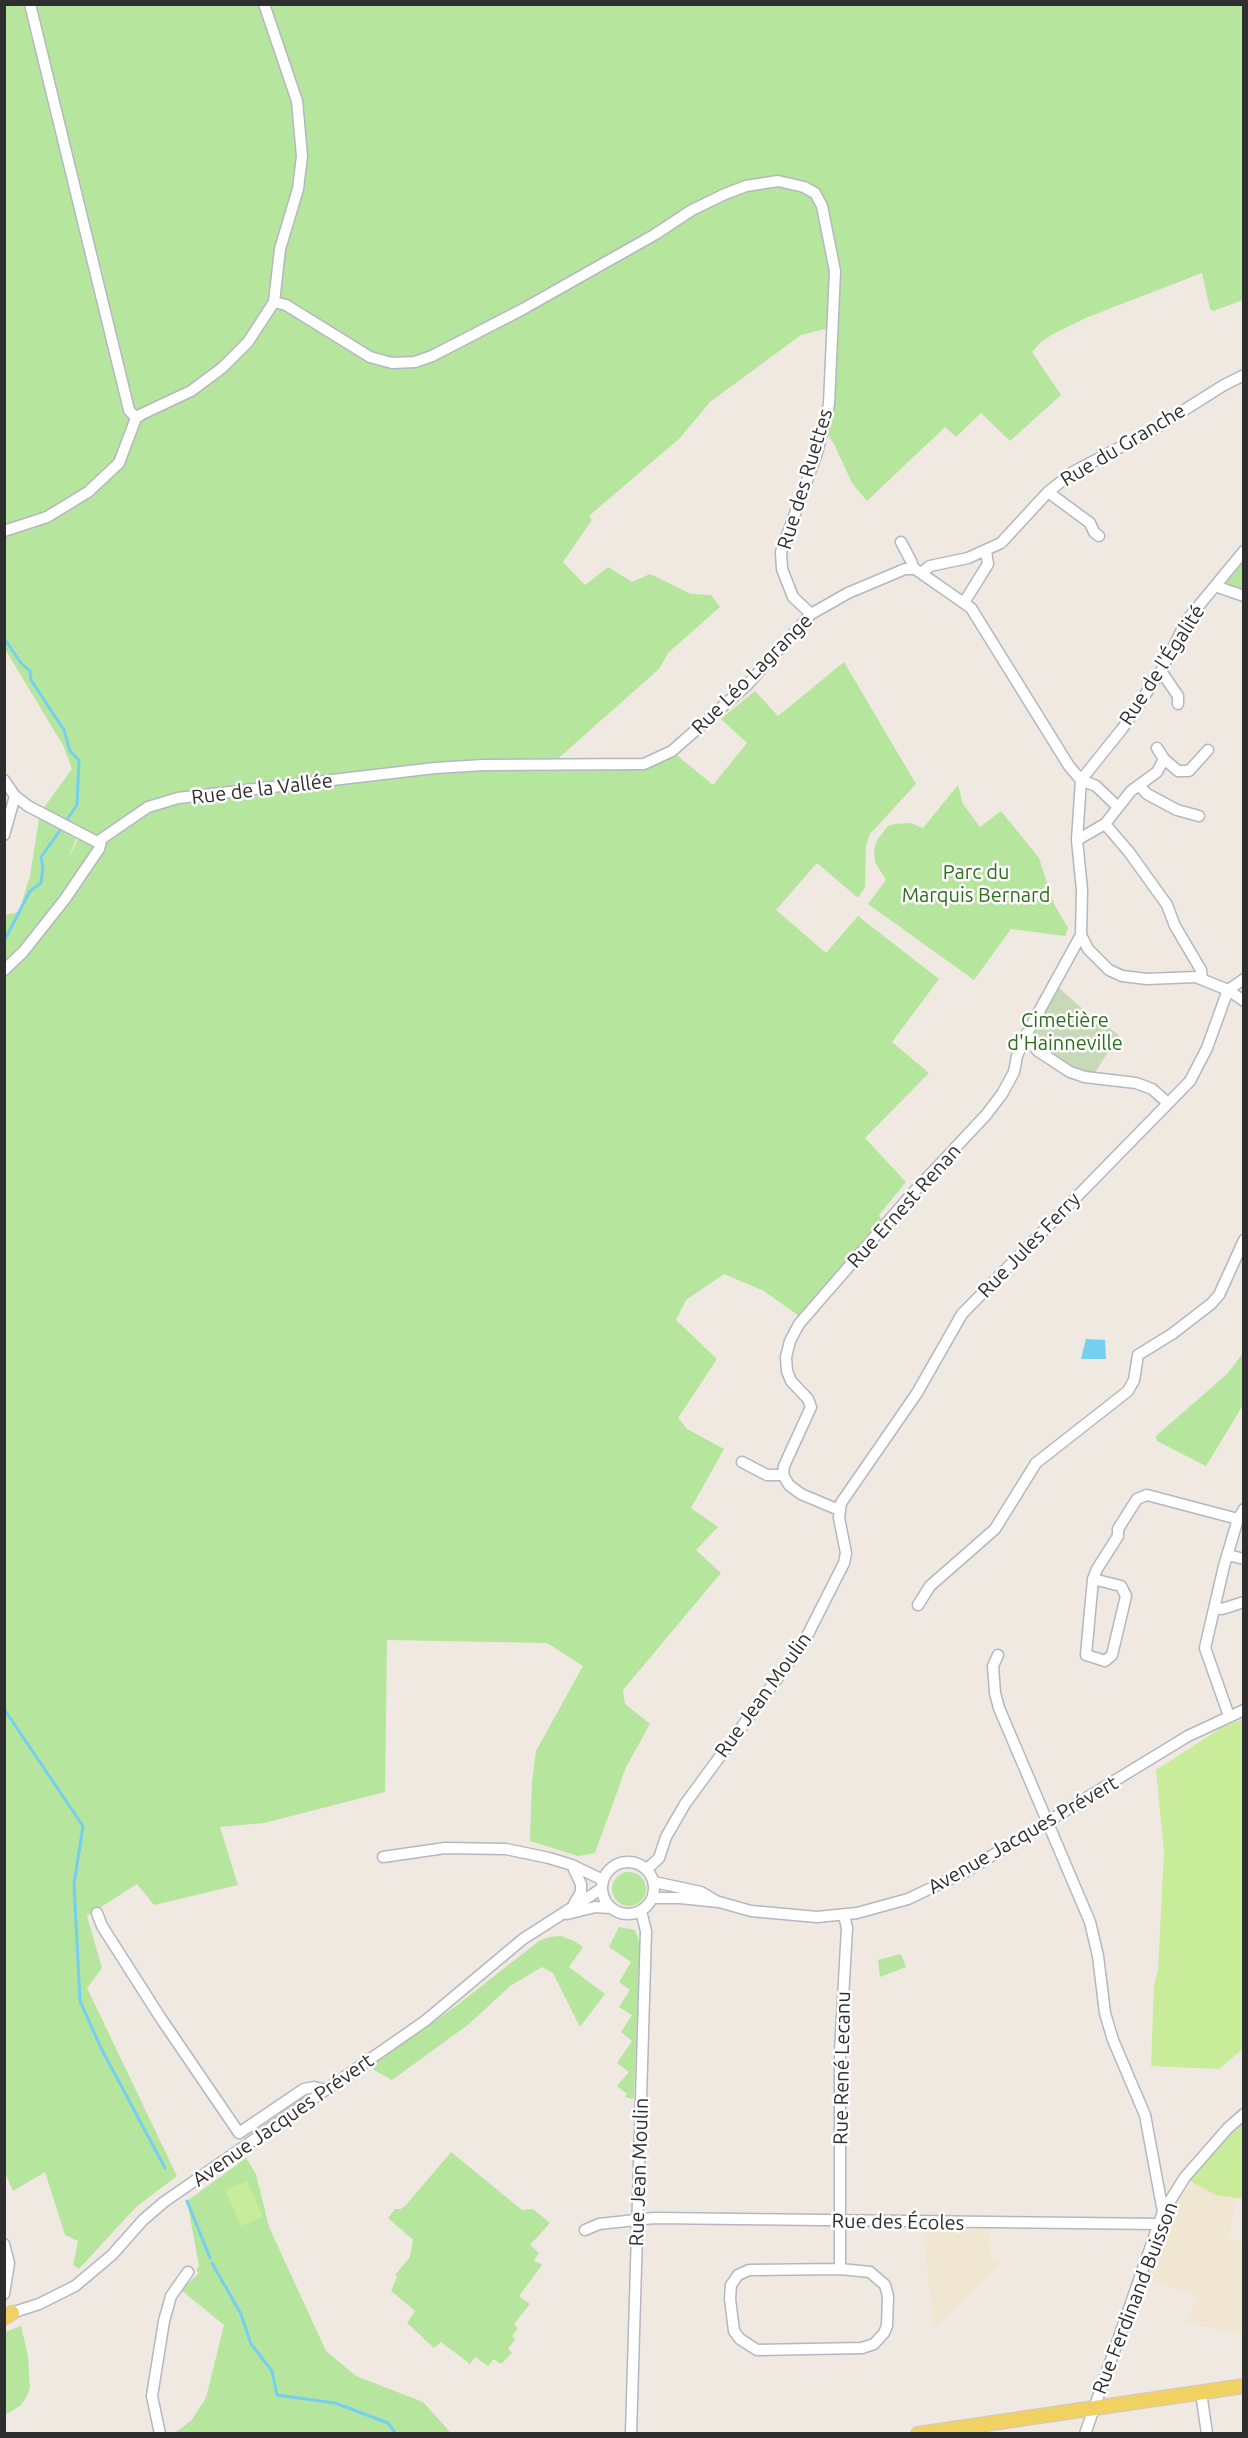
<!DOCTYPE html>
<meta charset="utf-8">
<style>
body{margin:0}
#map{position:relative;width:1248px;height:2438px;overflow:hidden;background:#efe9e1;font-family:Ubuntu,sans-serif}
canvas{display:block}
.frame{position:absolute;inset:0;border:6px solid #2e2e2e;pointer-events:none}
</style>
<div id="map">
<canvas width="1248" height="2438"></canvas>
<div class="frame"></div>
</div>
<script>
const ctx = document.querySelector('canvas').getContext('2d');
ctx.lineJoin = 'round';
function fillPath(path, color) { ctx.fillStyle = color; ctx.fill(path, 'evenodd'); }
const toPath = rows => new Path2D(rows.map(r => 'M' + r).join(''));
function strokePath(path, color, width, dash) { ctx.strokeStyle = color; ctx.lineWidth = width; ctx.lineCap = dash ? 'butt' : 'round'; ctx.setLineDash(dash || []); ctx.stroke(path); }
function drawText(font, color, halo, rows, align = 'center') {
  ctx.font = font + ' Ubuntu,sans-serif'; ctx.lineWidth = 5; ctx.setLineDash([]); ctx.textBaseline = 'middle'; ctx.strokeStyle = halo; ctx.fillStyle = color; for (const [text, x, y, turn = 0] of rows) {
    ctx.save(); ctx.translate(x, y); ctx.rotate((+turn || 0) * Math.PI / 180); ctx.textAlign = isNaN(turn) ? turn : align; if (halo) ctx.strokeText(text, 0, 0); ctx.fillText(text, 0, 0); ctx.restore();
  }
}
fillPath(toPath([
 [1192,2182,1216,2195,1237,2197,1228,2240,1243,2242,1243,2334,1187,2323,1197,2296,1146,2278,1166,2225],
 [988,2227,990,2257,1002,2262,934,2330,923,2228]
]), '#f0e6d1');
fillPath(toPath([
 [5,5,1243,5,1243,300,1213,311,1210,309,1202,273,1088,317,1053,334,1041,342,1032,352,1061,395,1010,441,981,413,956,437,945,427,867,501,852,483,834,444,824,430,833,327,801,335,710,402,680,438,589,516,592,520,563,562,585,585,608,567,632,582,650,574,691,594,711,595,720,607,668,653,659,669,553,763,644,764,672,751,713,785,747,743,721,719,755,691,778,716,844,662,916,784,870,834,866,846,865,887,858,898,817,863,776,910,826,953,858,916,939,979,892,1042,929,1073,865,1138,906,1182,879,1215,882,1222,799,1316,764,1291,724,1274,686,1300,676,1320,717,1359,678,1418,687,1429,724,1449,691,1508,718,1527,696,1550,721,1573,623,1690,625,1704,650,1724,626,1767,595,1853,578,1856,530,1841,532,1782,536,1751,583,1666,547,1643,387,1640,385,1792,264,1823,220,1827,238,1885,154,1905,137,1884,87,1916,102,1968,87,1988,177,2176,136,2207,79,2269,73,2265,78,2241,65,2235,45,2172,13,2191,4,2171,5,915,19,912,30,876,39,819,72,832,77,837,67,861,80,835,40,813,72,769,64,747,5,649],
 [1243,559,1243,596,1215,586],
 [958,785,963,804,980,827,1001,811,1039,858,1054,904,1068,928,1065,936,1011,929,974,980,868,904,886,880,875,862,874,850,877,840,888,826,894,824,910,823,923,828],
 [1243,1353,1243,1405,1206,1466,1157,1441,1156,1436,1228,1373],
 '612 1889a17 17 0 1 1 34 0a17 17 0 1 1-34 0Z',
 [619,1927,635,1930,640,1944,634,2097,632,2099,625,2097,627,2094,617,2086,629,2072,617,2063,632,2041,621,2032,632,2015,619,2007,630,1990,619,1982,631,1962,609,1947],
 [561,1936,574,1941,583,1947,569,1967,605,1994,580,2027,553,1973,542,1967,510,1986,469,2024,392,2080,374,2070,372,2065,456,2006,539,1941,549,1937],
 [901,1954,906,1967,880,1977,878,1960],
 [451,2152,522,2210,533,2209,550,2223,530,2245,539,2253,534,2260,542,2265,519,2296,530,2304,514,2324,518,2328,512,2336,515,2339,508,2349,512,2353,501,2364,494,2359,488,2366,475,2357,470,2364,441,2342,434,2348,407,2323,415,2311,391,2291,397,2277,395,2275,410,2257,413,2240,388,2218,395,2209,401,2209,406,2205],
 [246,2158,256,2174,269,2227,326,2351,356,2376,423,2402,451,2433,173,2434,191,2421,206,2398,224,2325,181,2290,199,2273,196,2270,199,2266,187,2201],
 [21,2326,28,2356,30,2388,26,2398,20,2406,5,2415,5,2332]
]), '#b6e59e');
fillPath(toPath([
 [1058,987,1084,1010,1119,1035,1093,1076,1073,1071,1040,1048,1034,1037,1036,1027]
]), '#c8d9b8');
fillPath(toPath([
 [1243,1719,1243,2049,1219,2069,1151,2066,1154,1985,1158,1970,1164,1851,1156,1770,1221,1728],
 [1243,2119,1243,2199,1216,2195,1188,2180],
 [247,2181,263,2217,241,2226,225,2190]
]), '#c9ec9a');
fillPath(toPath([
 [1086,1339,1105,1340,1106,1359,1081,1359]
]), '#75cff0');
strokePath(toPath([
 [4,638,21,663,30,671,31,680,64,730,70,751,79,760,77,805,66,821],
 [4,941,30,891,41,883,43,867,41,857,61,829],
 [4,1709,83,1826,74,1884,80,2001,102,2050,165,2168],
 [187,2201,210,2258],
 [212,2263,241,2314,251,2344,272,2371,277,2395,335,2403,388,2423,396,2434]
]), '#75cff0', 3);
const minor = toPath([
 [30,4,129,410,136,418],
 [274,302,286,305,370,357,392,363,415,362,432,356,523,309,654,235,692,210,725,194,746,186,778,181,804,187,815,193,822,206,835,271,829,404,817,453,781,552,782,569,793,597,811,614],
 [1048,492,1090,523,1094,532,1099,536],
 [4,531,47,517,88,492,119,463,136,418,142,414,191,391,222,368,248,342,274,302,280,249,298,189,302,156,297,101,264,4],
 [901,542,912,563,913,569],
 [915,569,971,608,1069,766,1081,780],
 [921,573,930,566,968,558,1001,543,1048,492,1073,472,1151,431,1224,385,1244,375],
 [1215,586,1244,596],
 [965,601,988,564,986,551],
 [1161,671,1178,696,1178,704],
 [1164,759,1178,771,1189,771,1208,750],
 [4,780,15,796,28,806,97,842,148,807,178,798,435,768,483,765,644,764,672,751,747,685,811,614,848,593,905,569,913,569],
 [1081,780,1077,840,1082,890,1081,935,1088,949,1109,970,1122,976,1147,979,1196,977,1228,990,1244,1001],
 [1081,780,1122,729,1161,671,1187,620,1244,551],
 [1081,780,1096,786,1118,807],
 [1139,785,1147,794,1177,810,1199,816],
 [1105,824,1129,852,1167,905,1175,926,1201,970,1202,979],
 [4,835,15,796],
 [1077,840,1105,824,1131,791,1157,772,1164,759,1157,748],
 [4,970,23,952,65,899,99,849,101,841],
 [1228,990,1244,979],
 [1025,1037,1038,1051,1070,1072,1085,1077,1136,1083,1152,1089,1168,1103],
 [742,1462,767,1475,783,1475],
 [839,1510,801,1494,789,1485,783,1475,784,1466,811,1407,808,1399,791,1381,787,1371,786,1357,790,1341,799,1324,911,1195,986,1115,1002,1094,1014,1072,1017,1056,1025,1037,1081,935],
 [1228,1555,1244,1559],
 [1093,1579,1121,1586,1126,1596,1112,1655,1105,1661,1086,1655,1093,1579,1097,1569,1118,1536,1118,1529,1137,1499,1147,1495,1238,1519],
 [918,1605,930,1586,995,1529,1036,1463,1128,1391,1134,1380,1138,1355,1172,1334,1211,1304,1219,1295,1244,1240],
 [1215,1608,1222,1609,1244,1602],
 [998,1655,993,1666,995,1693,999,1708,1090,1922,1098,1956,1105,2013,1113,2040,1145,2115,1163,2212],
 [1229,1716,1205,1648,1224,1566,1238,1519,1244,1509],
 [383,1857,445,1848,506,1849,549,1858,572,1865,603,1880],
 '602 1888a26 26 0 1 1 52 0a26 26 0 1 1-52 0Z',
 [572,1865,581,1884,581,1892,574,1904],
 [647,1869,659,1858,666,1837,685,1804,804,1642,844,1563,846,1553,839,1518,841,1503,917,1393,962,1314,1190,1081,1207,1048,1228,990],
 [654,1882,701,1892,718,1902],
 [653,1898,680,1898,719,1902,751,1911,817,1917,857,1913,908,1899,965,1872,1188,1736,1244,1710],
 [97,1913,102,1926,160,2017,239,2133,304,2089,314,2087,326,2090],
 [567,1914,595,1907,610,1908],
 [585,2230,599,2224,654,2218,1159,2224],
 [4,2244,9,2263,4,2294],
 [840,2269,870,2272,885,2285,888,2296,887,2326,884,2333,874,2344,862,2348,757,2350,740,2339,734,2331,730,2299,731,2285,738,2275,749,2270,840,2269],
 [840,2269,840,2051,847,1928,844,1915],
 [5,2315,39,2304,75,2286,112,2255,143,2220,164,2202,425,2021,523,1939,601,1889],
 [1201,2392,1207,2434],
 [160,2434,152,2396,164,2321,171,2296,188,2272],
 [631,2434,646,1931,641,1911],
 [1085,2434,1163,2212,1185,2177,1228,2128,1244,2114]
]);
const major = toPath([
 [4,2318,12,2313],
 [918,2434,1244,2386]
]);
strokePath(minor, '#b4b7c1', 13);
strokePath(major, '#c9c9c9', 16);
strokePath(minor, '#fff', 10);
strokePath(major, '#f2d163', 14);
drawText('20px', '#2e2e2e', '#fff', [
 ["Rue du Granche",1123,445,-31],
 ["Rue des Ruettes",805,479,-73],
 ["Rue de l'Égalité",1162,665,-57],
 ["Rue Léo Lagrange",752,674,-45],
 ["Rue de la Vallée",262,789,-7],
 ["Rue Ernest Renan",904,1206,-48],
 ["Rue Jules Ferry",1029,1245,-46],
 ["Rue Jean Moulin",763,1695,-54],
 ["Avenue Jacques Prévert",1023,1835,-30],
 ["Rue René Lecanu",842,2068,-89],
 ["Avenue Jacques Prévert",283,2120,-35],
 ["Rue Jean Moulin",639,2172,-88],
 ["Rue des Écoles",898,2222,1],
 ["Rue Ferdinand Buisson",1135,2298,-69]
]);
drawText('20px', '#2c6e1b', '#fff', [
 ["Parc du",976,872],
 ["Marquis Bernard",976,895],
 ["Cimetière",1065,1020],
 ["d'Hainneville",1065,1043]
]);
</script>
